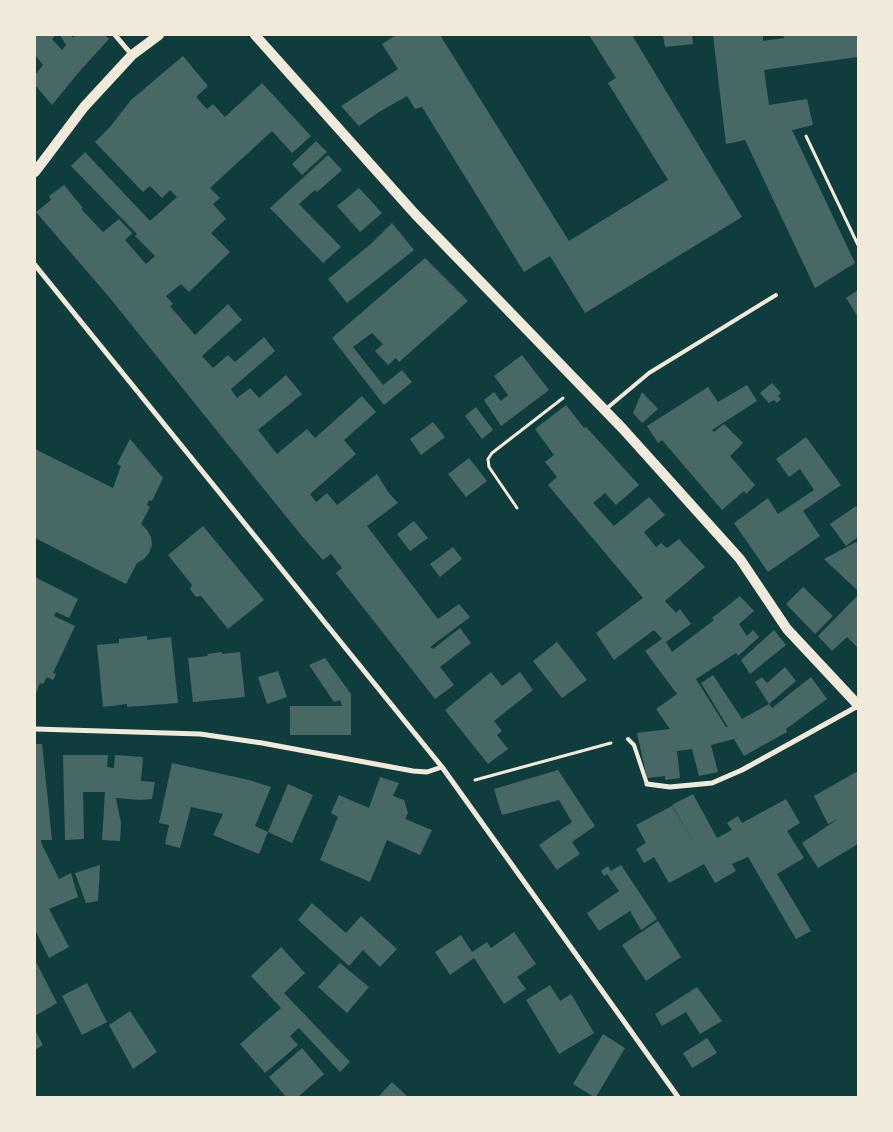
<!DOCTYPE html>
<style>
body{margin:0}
#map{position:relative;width:893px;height:1132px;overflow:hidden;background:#0f3d3e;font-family:"Noto Serif",serif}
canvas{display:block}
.frame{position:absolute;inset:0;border:36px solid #f1e9da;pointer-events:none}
</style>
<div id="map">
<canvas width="893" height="1132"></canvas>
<div class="frame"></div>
</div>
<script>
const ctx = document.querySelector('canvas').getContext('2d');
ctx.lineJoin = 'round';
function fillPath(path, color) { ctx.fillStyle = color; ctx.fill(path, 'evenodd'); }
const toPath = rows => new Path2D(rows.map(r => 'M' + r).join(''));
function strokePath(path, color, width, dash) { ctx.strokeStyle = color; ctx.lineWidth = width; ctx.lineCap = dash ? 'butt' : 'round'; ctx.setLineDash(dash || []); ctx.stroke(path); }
fillPath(toPath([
 [35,35,56,35,52,39,62,50,66,45,60,35,71,35,73,38,75,35,105,35,109,39,79,72,52,105,35,85,35,75,43,65,35,55],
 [396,35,440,35,569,241,668,180,608,83,616,78,589,35,632,35,742,217,585,313,550,256,524,272,422,107,415,109,407,96,379,112,359,126,341,106,398,69,382,44],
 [663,35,692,35,693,44,665,47],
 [713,35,763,35,763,41,784,38,783,35,858,35,858,57,764,70,769,105,807,99,813,125,792,130,855,263,815,288,745,140,726,144],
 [183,56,208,86,196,97,207,109,213,104,225,117,262,83,311,136,292,153,272,131,210,188,220,198,213,204,226,219,211,233,230,252,189,292,181,284,166,296,173,304,170,306,195,335,228,304,242,320,202,356,213,368,228,355,235,362,264,337,275,351,231,389,237,398,250,388,259,398,286,375,302,394,258,430,277,454,307,429,315,438,362,396,376,412,344,440,356,454,310,494,316,502,327,493,337,505,377,474,388,492,398,503,367,526,438,619,459,604,470,617,430,647,433,649,460,628,471,643,440,667,454,685,435,699,336,573,342,568,331,554,323,560,301,535,109,297,36,212,51,200,49,196,64,185,83,208,81,209,103,232,119,219,132,233,125,240,146,264,155,256,135,236,137,234,71,166,85,152,150,221,177,197,170,190,162,198,150,186,143,192,95,142,110,127,131,100],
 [316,141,327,152,302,175,292,164],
 [328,155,342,170,317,192,315,190,299,204,341,247,323,263,270,208],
 [359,188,382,213,360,232,337,206],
 [392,223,414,250,347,303,328,279,372,243],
 [425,258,468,301,399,362,396,358,388,365,375,351,383,344,372,333,353,347,383,385,402,370,412,382,384,405,332,338],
 [858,290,858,317,846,298],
 [522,355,549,390,501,426,484,400,494,392,501,401,508,395,494,376],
 [772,383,781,393,778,396,781,399,777,403,774,400,769,403,760,393],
 [747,385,757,401,712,430,714,432,724,424,743,443,730,456,755,485,746,494,744,491,722,510,662,440,658,443,647,426,708,387,718,402],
 [642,392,658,409,642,423,633,413],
 [566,405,584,428,586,427,639,485,616,505,605,493,593,503,614,526,649,497,665,515,644,532,656,547,661,543,667,548,679,539,705,567,665,601,676,613,680,609,691,624,666,642,672,652,714,620,712,618,740,596,754,611,739,624,747,636,753,630,759,637,738,656,736,653,696,679,726,727,728,727,701,683,713,675,742,719,769,704,772,708,811,677,827,699,786,729,787,732,744,756,734,739,711,745,718,772,699,776,692,749,677,751,680,778,665,780,665,776,647,778,637,733,670,729,656,709,677,694,645,651,662,639,654,630,614,660,596,633,643,598,548,485,557,477,545,462,554,455,535,429],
 [476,407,493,430,482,439,465,416],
 [433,422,445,437,421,455,410,439],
 [806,437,841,485,803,511,820,536,768,572,734,523,768,498,778,514,814,490,800,469,789,477,776,459],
 [130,439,163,478,152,501,149,500,147,505,150,507,141,524,147,530,151,537,152,545,149,553,144,559,137,563,126,584,35,538,35,449,113,488,121,466,117,464],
 [469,458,487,481,466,497,448,474],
 [856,506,858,509,858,537,846,546,830,524],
 [414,521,428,538,410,551,397,534],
 [203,526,264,600,228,629,201,596,196,597,190,589,192,585,168,555],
 [856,542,858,544,858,591,824,559],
 [453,547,462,559,440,577,430,564],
 [35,577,78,599,69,618,56,612,54,616,75,626,53,673,56,674,53,680,47,677,43,684,40,683,35,695],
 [803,587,833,616,815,634,786,604],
 [858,595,858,648,847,637,832,651,818,636],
 [774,630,786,645,750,674,741,660],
 [147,636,147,640,171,637,178,703,127,707,127,704,103,707,97,645,119,643,119,639],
 [557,642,587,680,562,698,533,661],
 [222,652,222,654,240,652,245,697,193,702,188,658,208,656,207,654],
 [325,658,351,694,351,735,290,735,290,706,342,706,340,700,334,702,309,665],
 [785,667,796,681,769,704,755,682,762,677,767,683],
 [278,671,287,697,267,704,258,677],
 [491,672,502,686,520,672,533,690,494,721,502,731,497,735,508,749,488,764,445,710],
 [35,744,42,744,51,830,52,840,41,840,42,845,59,879,71,873,78,897,49,909,69,947,49,958,35,930],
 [63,755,108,755,107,767,114,768,115,755,143,757,141,781,155,782,152,799,140,800,116,798,121,823,120,841,102,840,105,792,83,792,84,839,65,840],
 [172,763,249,780,271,787,255,826,268,832,288,784,313,795,292,843,268,832,259,854,213,835,223,814,191,807,180,848,165,844,169,825,159,823],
 [558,770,595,826,572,842,580,854,557,870,539,845,572,822,559,800,502,815,494,789],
 [858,771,858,844,818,868,802,843,838,819,828,824,814,796],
 [380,777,399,783,393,796,404,800,408,813,405,819,432,830,420,855,387,840,370,882,320,860,338,817,331,813,339,795,369,808],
 [693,794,717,838,732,830,727,823,738,816,742,823,786,799,800,823,787,831,804,858,777,874,811,931,796,939,748,857,732,864,736,871,715,883,704,864,669,883,654,857,644,863,636,849,646,843,636,825,672,806,695,845,672,805],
 [100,865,98,901,86,903,75,873],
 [621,865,657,919,641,930,630,911,599,931,587,913,619,891,607,874,604,876,601,871,608,866,611,871],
 [312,903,346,933,361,916,397,949,380,967,363,950,349,966,298,920],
 [658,921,681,957,646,981,622,945],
 [514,932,536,964,517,977,526,989,504,1004,474,958,450,975,435,952,461,935,472,952,487,942,491,948],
 [281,947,305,973,284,993,350,1062,340,1072,299,1028,290,1036,298,1045,265,1073,240,1044,281,1008,251,976],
 [35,960,57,1003,35,1016],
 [340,963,369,987,347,1013,318,987],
 [87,983,107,1022,82,1035,62,996],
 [550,985,560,1001,571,994,594,1033,559,1054,526,1000],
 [697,987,722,1021,700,1034,686,1012,662,1026,655,1014],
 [130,1011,157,1052,133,1069,109,1025],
 [35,1030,43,1045,35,1050],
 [603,1034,625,1048,596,1097,594,1097,573,1084],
 [707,1038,717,1053,692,1068,683,1053],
 [302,1048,324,1074,298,1097,286,1097,269,1077],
 [392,1082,408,1097,378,1097]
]), '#486865');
strokePath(toPath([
 [806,136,858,245],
 [517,508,489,467,488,459,492,453,563,398],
 [475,780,611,743]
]), '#f1e9da', 3);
strokePath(toPath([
 [606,409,649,373,776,295],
 [628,739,634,745,647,784]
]), '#f1e9da', 4);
strokePath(toPath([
 [115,35,132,55],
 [35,265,442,767,678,1097],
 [35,729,200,734,262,743,413,771,427,772,442,767],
 [647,784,670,787,712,783,742,770,858,706]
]), '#f1e9da', 5);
strokePath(toPath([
 [255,35,415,214,623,429,740,559,787,629,858,705],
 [35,172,84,107,132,55,159,35]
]), '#f1e9da', 10);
</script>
